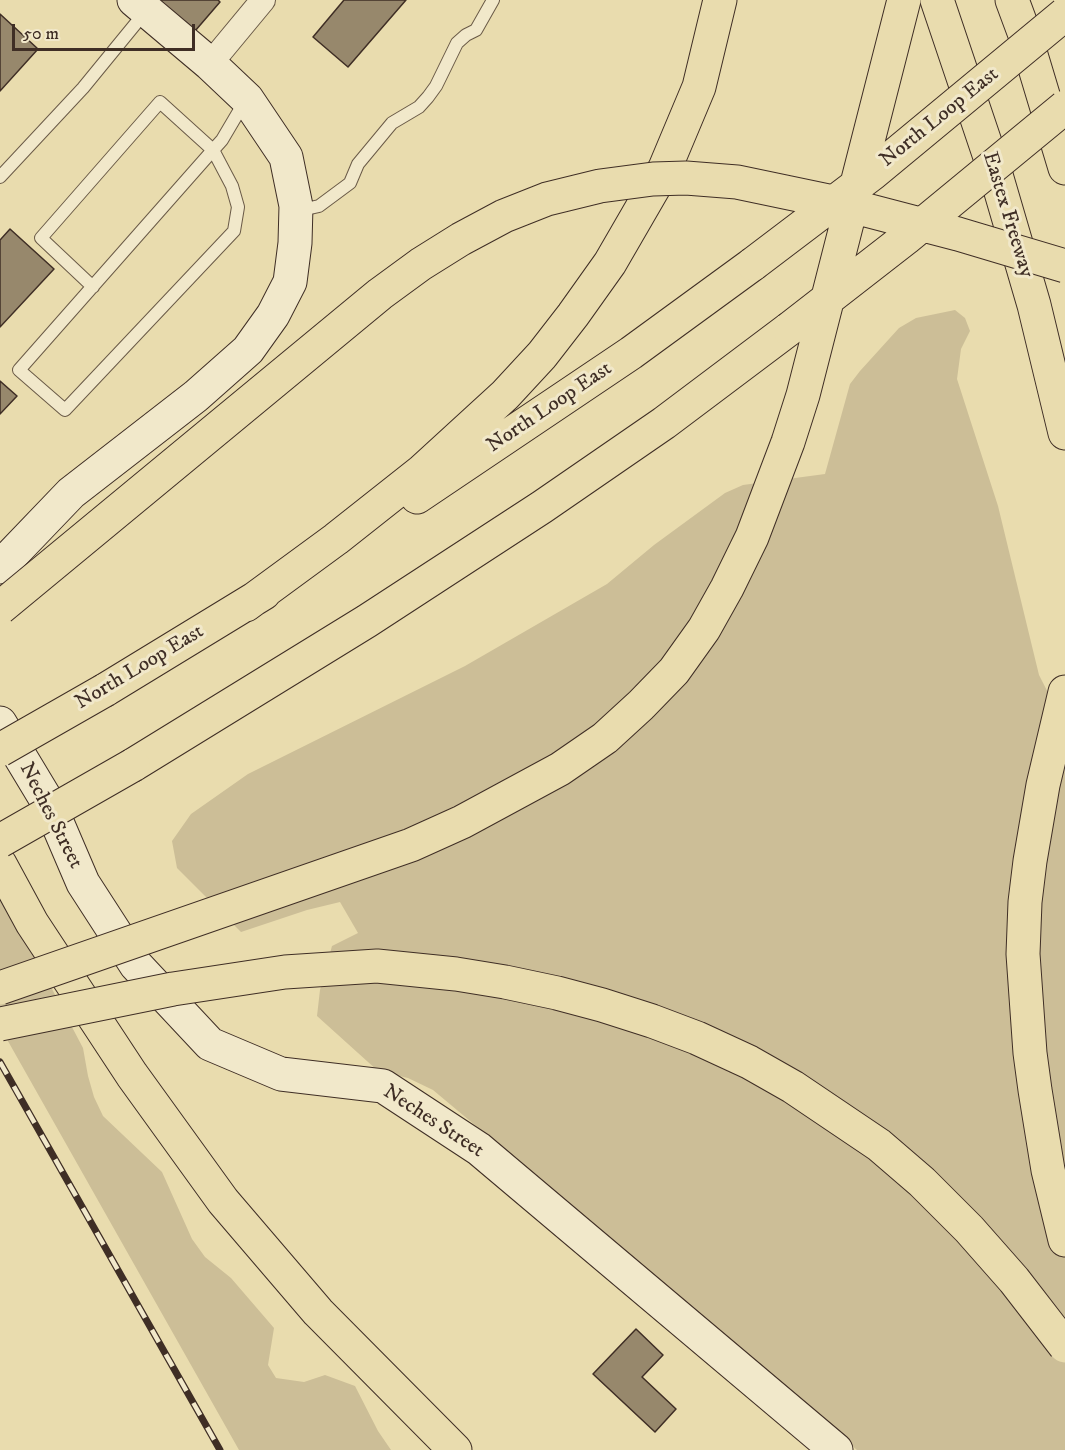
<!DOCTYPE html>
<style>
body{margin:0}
#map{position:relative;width:1065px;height:1450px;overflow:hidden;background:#e9dcae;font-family:"IM FELL DW Pica",serif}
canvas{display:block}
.scale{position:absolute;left:12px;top:24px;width:183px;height:27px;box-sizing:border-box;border:3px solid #3f2e25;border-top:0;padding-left:8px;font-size:18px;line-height:21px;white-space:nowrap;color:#3f2e25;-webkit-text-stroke:4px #f1e8ca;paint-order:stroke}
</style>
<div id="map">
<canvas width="1065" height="1450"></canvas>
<div class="scale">50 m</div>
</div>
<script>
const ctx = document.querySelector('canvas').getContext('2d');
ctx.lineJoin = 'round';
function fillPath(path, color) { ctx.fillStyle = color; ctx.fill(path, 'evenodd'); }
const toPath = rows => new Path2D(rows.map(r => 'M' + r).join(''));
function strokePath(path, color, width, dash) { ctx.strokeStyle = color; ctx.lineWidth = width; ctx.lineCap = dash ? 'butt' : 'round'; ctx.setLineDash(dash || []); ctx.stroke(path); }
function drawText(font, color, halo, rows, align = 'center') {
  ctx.font = font + ' "IM FELL DW Pica",serif'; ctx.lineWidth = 6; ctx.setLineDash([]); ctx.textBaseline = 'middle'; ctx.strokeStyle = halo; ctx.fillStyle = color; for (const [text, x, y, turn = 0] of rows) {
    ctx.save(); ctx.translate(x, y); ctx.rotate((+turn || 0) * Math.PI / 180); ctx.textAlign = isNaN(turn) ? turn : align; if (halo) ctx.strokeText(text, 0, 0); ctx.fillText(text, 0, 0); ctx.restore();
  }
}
fillPath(toPath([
 [955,310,965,318,970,331,961,349,957,379,998,506,1039,675,1065,726,1065,1450,857,1450,616,1243,433,1090,408,1078,378,1071,317,1016,320,990,332,946,358,933,340,902,307,910,241,932,177,868,172,841,191,814,248,774,465,666,607,584,654,545,725,493,743,485,825,474,850,384,860,371,899,328,916,318],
 [0,890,83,1048,88,1076,94,1097,103,1116,162,1172,192,1239,205,1257,231,1278,274,1328,268,1365,276,1378,304,1382,325,1375,355,1386,378,1431,391,1450,239,1450,0,1027]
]), '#ccbe97');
const building = toPath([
 [159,0,218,0,220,2,195,31,159,0],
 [344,0,406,0,348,67,313,37,344,0],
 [0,14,38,49,0,91,0,14],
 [10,229,54,269,0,327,0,240,10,229],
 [0,381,17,396,0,414,0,381],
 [636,1329,663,1355,642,1377,676,1409,655,1432,593,1374,636,1329]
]);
fillPath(building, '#97886c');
strokePath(building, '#3f2e25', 1.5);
const lane = toPath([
 [0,177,83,88,146,11],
 [297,211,319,206,350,183,358,164,392,123,419,107,428,97,436,86,457,43,466,35,476,30,493,0],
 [93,287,41,238,160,102,213,150,232,186,238,207,234,231,65,410,19,370,213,150,222,140,245,101]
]);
const street = toPath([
 [210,64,263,0]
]);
const secondary = toPath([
 [0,567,71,493,196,396,248,350,273,315,290,282,295,243,296,206,286,157,247,99,210,64,134,0],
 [0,723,50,806,83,883,136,965,210,1044,281,1074,383,1086,479,1149,836,1450]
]);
const highway = toPath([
 [937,0,996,175,1034,305,1065,433],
 [1012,0,1025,35,1065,168],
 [417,497,631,353,753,264],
 [246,605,336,539,422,471,505,395,542,355,573,315,610,263,665,168,699,87,720,0],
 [105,690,264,593],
 [1065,692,1043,785,1030,861,1025,902,1023,954,1030,1053,1035,1090,1048,1170,1065,1240],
 [133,765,367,621,542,507,664,423,789,329],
 [0,864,32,923,132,1075,223,1201,318,1312,455,1450]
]);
strokePath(lane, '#6a5a47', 14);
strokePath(street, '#6a5a47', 26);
strokePath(secondary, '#3f2e25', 35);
strokePath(highway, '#3f2e25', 35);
strokePath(lane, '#f1e8ca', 12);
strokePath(street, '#f1e8ca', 24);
strokePath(secondary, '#f1e8ca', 33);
strokePath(highway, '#e9dcae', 33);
const rail = toPath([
 [0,1062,220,1450]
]);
strokePath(rail, '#3f2e25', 7);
strokePath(rail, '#f1e8ca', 4.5, [14]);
const highwayBridge = toPath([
 [753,264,873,173,1065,14],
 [789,329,906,238,1065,107],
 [0,608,380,294,421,264,461,239,504,216,547,199,600,186,653,179,686,178,737,182,847,205,958,234,1065,266],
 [0,750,105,690],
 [0,841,133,765],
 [0,988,411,845,462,822,560,769,605,738,641,705,674,671,704,629,727,588,752,537,788,442,803,395,904,0],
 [0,1024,173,989,285,972,377,966,456,974,505,982,557,993,602,1005,652,1021,697,1038,749,1062,793,1087,879,1145,922,1182,969,1229,1014,1280,1065,1346]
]);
strokePath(highwayBridge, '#3f2e25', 35, []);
strokePath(highwayBridge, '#e9dcae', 33);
drawText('21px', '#3f2e25', '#f1e8ca', [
 ["North Loop East",940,118,-39],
 ["Eastex Freeway",1007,215,73],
 ["North Loop East",550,408,-34],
 ["North Loop East",140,668,-31],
 ["Neches Street",50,816,63],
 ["Neches Street",433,1122,33]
]);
</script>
